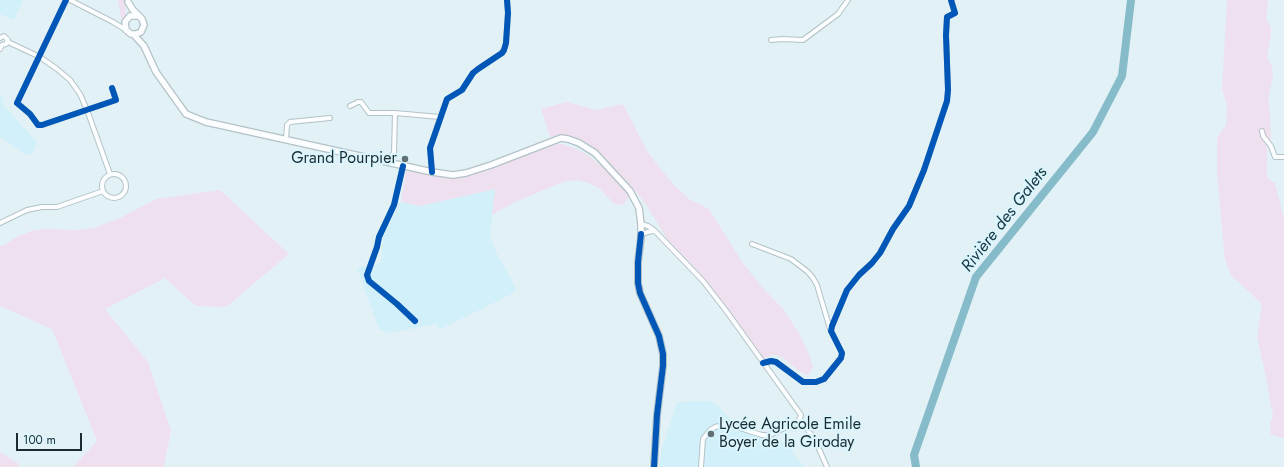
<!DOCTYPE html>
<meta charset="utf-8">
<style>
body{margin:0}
#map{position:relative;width:1284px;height:467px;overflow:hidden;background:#e2f1f5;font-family:Jost,sans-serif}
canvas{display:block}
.scale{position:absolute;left:16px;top:433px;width:66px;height:18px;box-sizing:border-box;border:2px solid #1a2c31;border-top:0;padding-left:5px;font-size:12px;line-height:14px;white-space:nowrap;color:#1a2c31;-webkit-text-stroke:3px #daf5fd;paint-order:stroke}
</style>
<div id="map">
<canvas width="1284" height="467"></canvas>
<div class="scale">100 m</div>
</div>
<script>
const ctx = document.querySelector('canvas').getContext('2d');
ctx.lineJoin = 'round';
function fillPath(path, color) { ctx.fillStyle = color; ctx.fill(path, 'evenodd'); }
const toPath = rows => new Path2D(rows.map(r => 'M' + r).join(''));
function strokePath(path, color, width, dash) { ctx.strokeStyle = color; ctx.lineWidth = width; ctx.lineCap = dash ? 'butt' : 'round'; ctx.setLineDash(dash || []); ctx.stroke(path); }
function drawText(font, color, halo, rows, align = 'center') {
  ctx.font = font + ' Jost,sans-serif'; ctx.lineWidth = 4; ctx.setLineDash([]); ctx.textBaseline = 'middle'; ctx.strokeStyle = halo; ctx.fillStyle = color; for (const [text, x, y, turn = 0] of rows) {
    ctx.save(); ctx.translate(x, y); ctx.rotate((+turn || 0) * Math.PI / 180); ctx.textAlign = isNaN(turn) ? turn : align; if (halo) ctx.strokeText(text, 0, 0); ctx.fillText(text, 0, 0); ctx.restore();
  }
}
fillPath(toPath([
 [0,0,23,0,14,20,0,14],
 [0,96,4,98,3,105,37,142,33,153,29,155,25,154,0,137],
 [496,189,490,236,496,252,515,286,515,291,510,295,439,330,437,324,389,333,379,329,357,268,381,263,383,236,397,209,398,203,401,202,420,206],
 [710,401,718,406,741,430,771,438,787,445,804,467,660,467,661,451,677,402]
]), '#d2f0f9');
fillPath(toPath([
 [118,0,125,0,126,8,125,17,122,22],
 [1227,0,1268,0,1266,20,1271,27,1271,34,1267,57,1272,66,1273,75,1268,101,1270,112,1271,141,1267,144,1267,178,1275,183,1284,219,1284,438,1271,435,1270,423,1273,416,1266,377,1257,337,1262,304,1231,275,1225,260,1217,174,1217,138,1226,125,1227,106,1222,89],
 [566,102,597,110,623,104,647,151,659,167,674,185,689,199,709,209,742,262,761,286,783,309,800,335,809,354,813,366,811,372,807,375,799,371,785,359,776,355,773,355,763,359,709,284,686,263,671,245,645,203,627,181,602,160,587,150,566,139,550,137,541,109],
 [547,144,563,144,574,148,589,156,604,168,631,195,623,204,618,205,613,203,600,189,589,183,576,180,563,182,513,203,492,215,495,189,420,206,401,202,406,171,455,177],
 [220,190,289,254,226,307,196,306,165,278,105,309,148,362,171,430,164,467,73,467,97,441,52,329,0,306,0,246,3,246,16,237,31,231,45,229,80,230,94,228,120,218,156,199],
 [0,452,19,464,19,467,0,467]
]), '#efe0f0');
strokePath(toPath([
 [916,467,914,455,976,277,1093,132,1122,76,1131,0]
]), '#86bbca', 8);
const street = toPath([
 [66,0,17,103,30,114,38,125,42,125,116,100,112,88],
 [70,0,113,22,126,30],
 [0,38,4,36,8,40,6,44,2,45,0,49],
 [771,40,783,39,803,40,838,14,848,0],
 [8,42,40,57,57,69,70,80,80,94,87,110,110,174],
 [350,106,358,102,361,102,369,113,395,113,440,117],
 [1262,131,1263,136,1271,146,1275,157,1284,157],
 [286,139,287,125,290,122,330,118],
 [388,162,389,158,394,153,395,113],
 [403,166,394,205,379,237,377,247,367,275,369,281,397,304,415,321],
 [432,172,430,148,447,99,462,90,473,73,478,69,502,53,504,50,506,43,508,13,507,0],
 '102 186a12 12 0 1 1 24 0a12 12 0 1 1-24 0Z',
 [0,223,27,210,42,207,57,207,103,191],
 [641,224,648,226,655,231,703,281,727,312,801,415,800,418,797,422,770,435,762,435,727,424,715,427,710,430,703,439,701,467],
 [641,234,648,232,654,231],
 [752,244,791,259,808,272,813,278,817,285,830,329],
 [763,363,771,361,776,362,803,382,816,382,824,379,841,358,842,353,831,331,832,326,847,290,859,275,872,263,880,253,893,229,909,206,924,170,947,101,948,90,946,35,947,17,955,13,951,0],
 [800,419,815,440,827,467]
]);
const secondary = toPath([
 [128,2,133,10,142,19,144,25,141,32,136,34,131,34,126,30,125,22,130,16,138,16],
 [134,35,144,46,156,72,186,114,206,122,432,172,453,175,466,173,491,165,561,138,568,139,579,143,595,153,630,191,639,208,641,224,641,238,638,262,638,283,640,293,659,336,663,354,663,366,657,415,654,467]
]);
strokePath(street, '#b3c2c6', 6);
strokePath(secondary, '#b3c2c6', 8);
strokePath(street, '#fbfdfe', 4);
strokePath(secondary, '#fbfdfe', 5.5);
strokePath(toPath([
 [66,0,17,103,30,114,38,125,42,125,116,100,112,88],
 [403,166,394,205,379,237,377,247,367,275,369,281,397,304,415,321],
 [432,172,430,148,447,99,462,90,473,73,478,69,502,53,504,50,506,43,508,13,507,0],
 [641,234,638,262,638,283,640,293,659,336,663,354,663,366,657,415,654,467],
 [763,363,771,361,776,362,803,382,816,382,824,379,841,358,842,353,831,331,832,326,847,290,859,275,872,263,880,253,893,229,909,206,924,170,947,101,948,90,946,35,947,17,955,13,951,0]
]), '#0057b8', 6);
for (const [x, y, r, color] of [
 [405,159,4,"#607176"],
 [711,434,4,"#607176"]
]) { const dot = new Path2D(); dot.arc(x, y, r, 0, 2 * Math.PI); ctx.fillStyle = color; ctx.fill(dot); strokePath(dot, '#daf5fd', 1.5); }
drawText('16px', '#1a2c31', '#daf5fd', [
 ["Grand Pourpier",397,159],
 ["Lycée Agricole Emile",719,425,"left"],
 ["Boyer de la Giroday",719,443,"left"]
], 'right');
drawText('italic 17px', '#173942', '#daf5fd', [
 ["Rivière des Galets",1005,220,-52]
]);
</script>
